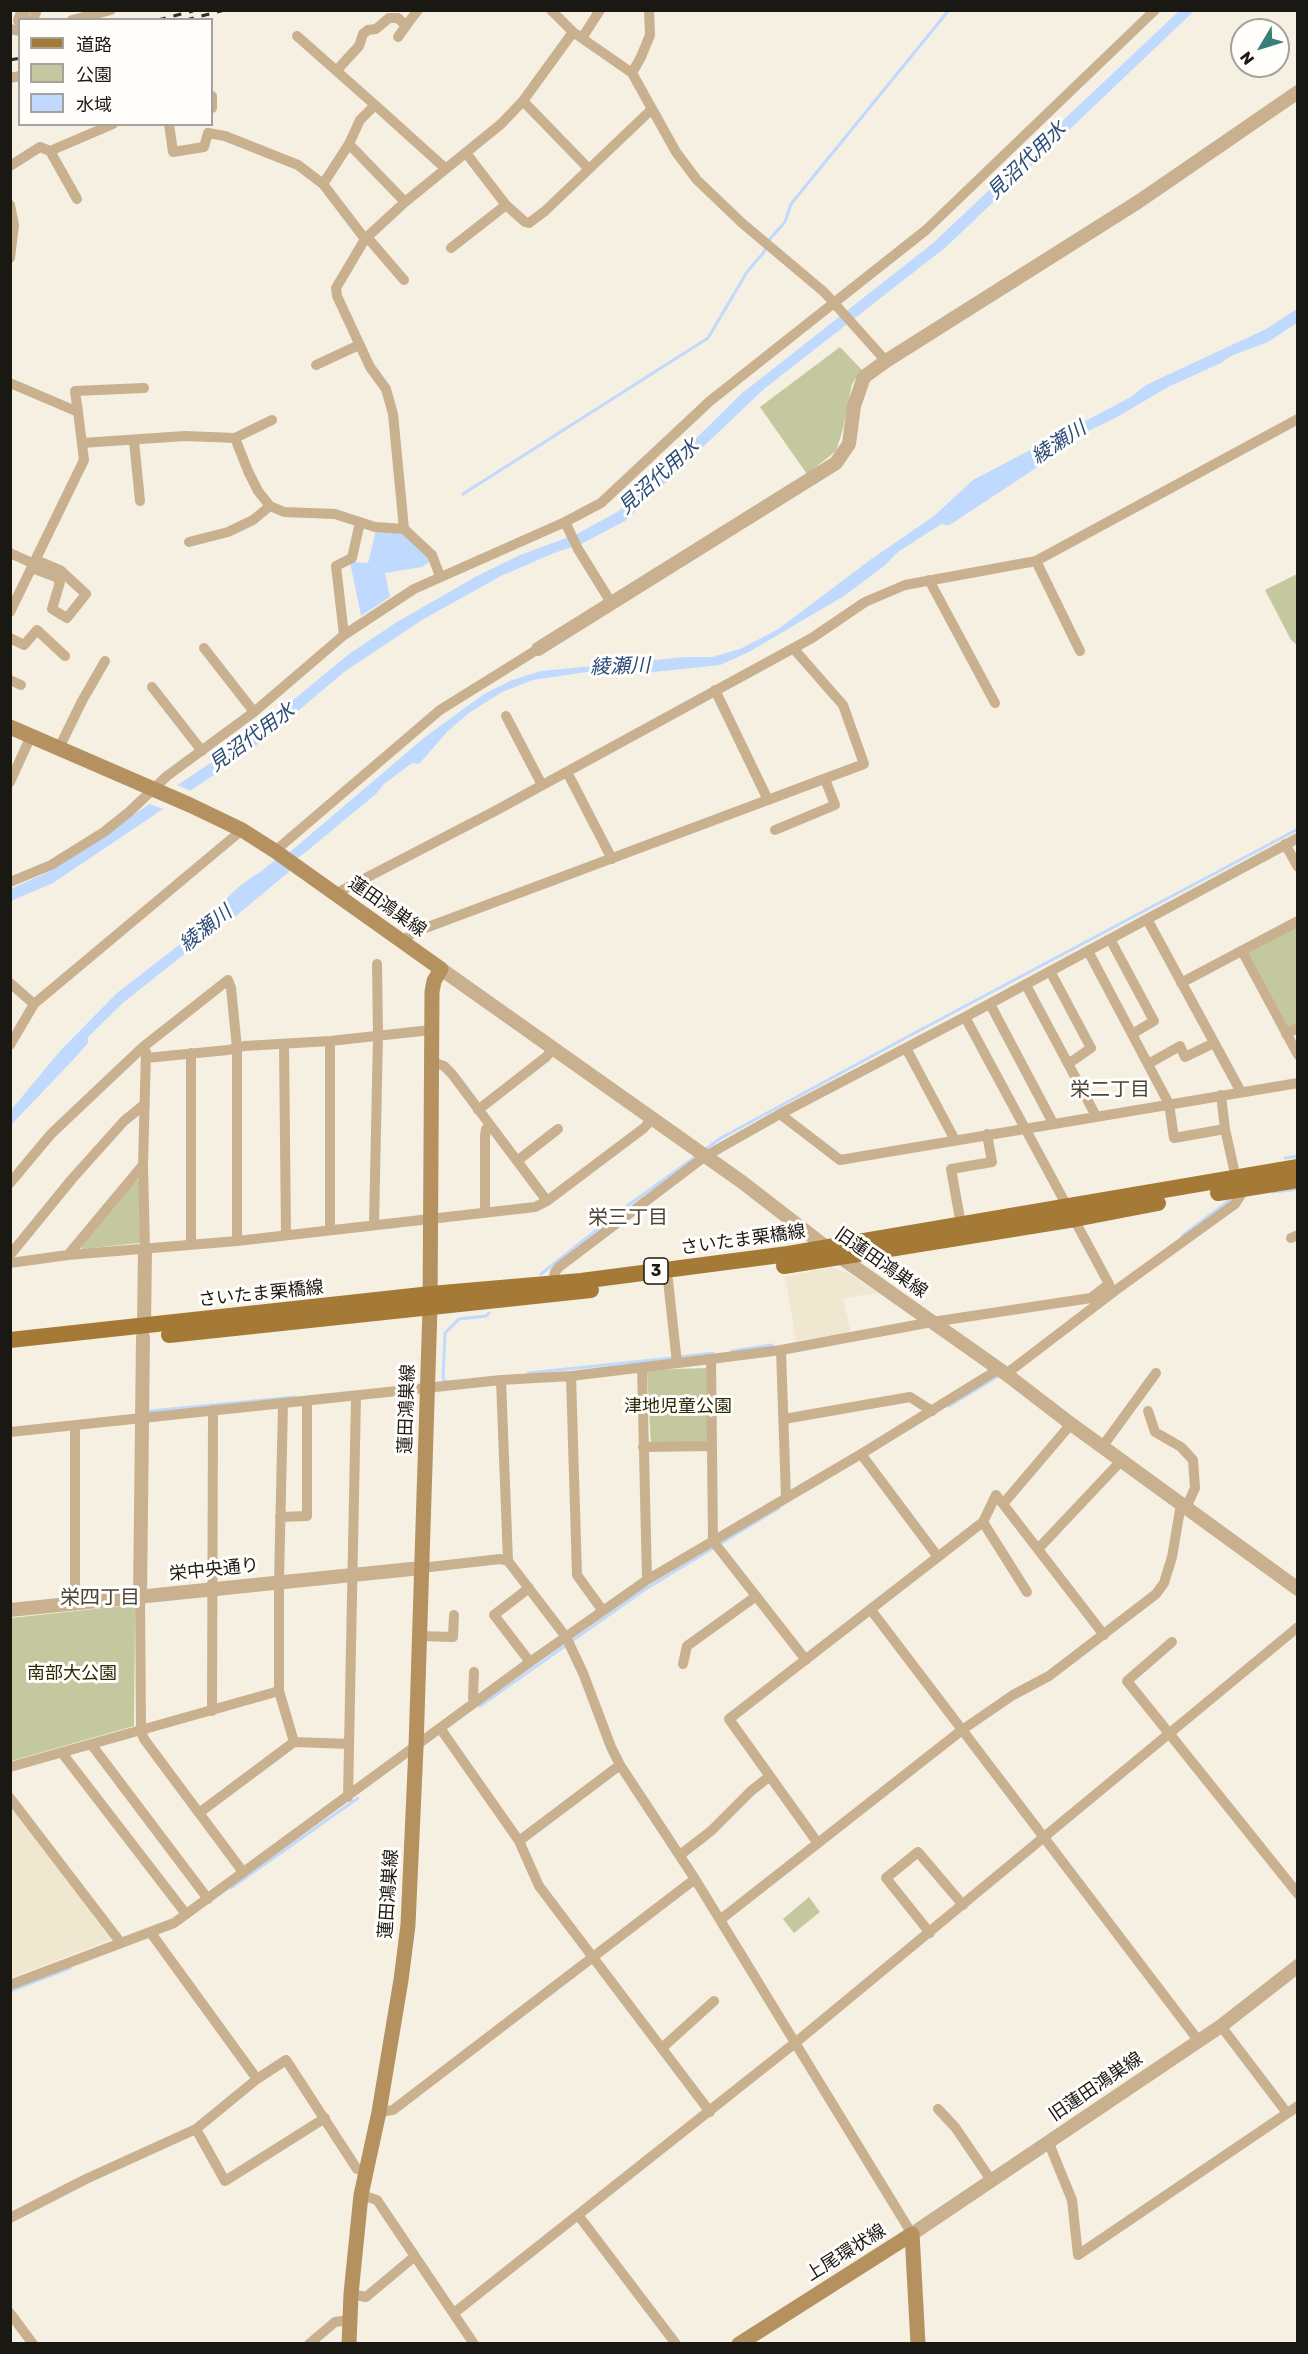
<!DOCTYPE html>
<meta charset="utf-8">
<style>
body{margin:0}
#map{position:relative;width:1308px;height:2354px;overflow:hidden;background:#f6f0e2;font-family:Rubik,"Noto Sans JP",sans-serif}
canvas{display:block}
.frame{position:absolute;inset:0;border:12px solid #1a1813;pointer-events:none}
.legend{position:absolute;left:18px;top:18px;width:195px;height:108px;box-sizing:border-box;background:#fffefb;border:2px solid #a3a29e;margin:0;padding:8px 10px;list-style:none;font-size:18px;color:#1a1813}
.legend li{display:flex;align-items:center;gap:12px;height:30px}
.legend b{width:30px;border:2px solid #a3a29e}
.north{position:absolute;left:1230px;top:18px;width:60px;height:60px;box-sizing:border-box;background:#fffefb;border:2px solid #a3a29e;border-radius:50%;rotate:232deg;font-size:16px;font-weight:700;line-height:24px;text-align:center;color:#1a1813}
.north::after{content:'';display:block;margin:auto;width:21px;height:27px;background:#387f7a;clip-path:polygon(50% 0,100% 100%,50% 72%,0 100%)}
</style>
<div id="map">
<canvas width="1308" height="2354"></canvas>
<div class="frame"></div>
<ul class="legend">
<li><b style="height:8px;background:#a57a36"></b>道路</li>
<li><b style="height:16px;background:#c4c89e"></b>公園</li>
<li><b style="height:16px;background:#bfdafe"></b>水域</li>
</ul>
<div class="north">N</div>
</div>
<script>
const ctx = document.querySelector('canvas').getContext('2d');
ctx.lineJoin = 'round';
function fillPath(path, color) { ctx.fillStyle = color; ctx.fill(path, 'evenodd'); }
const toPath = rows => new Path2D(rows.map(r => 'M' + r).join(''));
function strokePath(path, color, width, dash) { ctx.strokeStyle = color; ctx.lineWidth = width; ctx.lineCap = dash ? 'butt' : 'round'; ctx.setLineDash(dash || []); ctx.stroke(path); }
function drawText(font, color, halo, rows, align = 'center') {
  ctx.font = font + ' Rubik,"Noto Sans JP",sans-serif'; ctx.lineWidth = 6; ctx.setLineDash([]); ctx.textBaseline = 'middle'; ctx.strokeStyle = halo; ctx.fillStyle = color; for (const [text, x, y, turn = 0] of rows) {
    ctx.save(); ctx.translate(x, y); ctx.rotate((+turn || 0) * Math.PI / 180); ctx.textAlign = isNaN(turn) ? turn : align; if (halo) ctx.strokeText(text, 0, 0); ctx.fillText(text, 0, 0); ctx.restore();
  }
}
fillPath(toPath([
 [831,1267,850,1274,877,1293,843,1298,851,1333,796,1341,785,1277],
 [10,1807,112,1939,11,1978,10,1978]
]), '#f0e7d1');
fillPath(toPath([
 [840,347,862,370,852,384,843,429,836,451,807,474,760,407],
 [1297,574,1297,645,1291,640,1265,590],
 [1297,925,1297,1023,1289,1028,1248,952],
 [135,1178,140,1182,140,1243,82,1249,80,1244],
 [706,1368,709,1443,651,1446,647,1370],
 [131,1605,135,1609,134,1726,11,1761,11,1618],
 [809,1897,820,1912,794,1933,783,1919]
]), '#c4c89e');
fillPath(toPath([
 [1179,11,1194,11,946,247,764,389,625,521,581,544,554,553,501,576,422,620,344,672,265,739,233,762,53,883,11,901,11,889,50,871,246,739,349,654,397,622,477,576,520,555,577,534,619,511,660,474,741,394,933,243],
 [1297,309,1297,323,1268,342,1231,356,1221,363,1168,387,1119,416,1023,463,998,479,946,521,898,552,884,566,844,596,749,652,720,665,654,672,587,672,533,680,502,692,469,713,447,732,419,764,412,763,384,784,376,794,302,855,250,891,207,936,124,1002,88,1037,88,1043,72,1061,11,1125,11,1110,60,1051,117,993,188,938,235,890,253,876,270,869,425,737,484,694,512,680,541,671,686,657,712,657,740,649,777,630,870,560,934,516,973,480,1131,397,1146,385,1266,329],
 [376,530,403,532,429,557,429,562,422,567,385,573,390,597,361,616,350,562,368,563]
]), '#bfdafe');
fillPath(toPath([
 [175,784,193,792,166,810,147,803]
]), '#f6f0e2');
strokePath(toPath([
 [463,494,708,338,747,272,764,252,769,240,785,222,791,204,949,10],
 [703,1151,721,1138,909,1036,1298,829],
 [1285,1158,1298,1156],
 [1273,1192,1298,1189],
 [1182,1236,1231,1199],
 [541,1274,627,1206,698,1155],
 [732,1351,772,1345],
 [679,1357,713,1353],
 [528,1373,672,1358],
 [447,1382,443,1379,445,1333,459,1319,486,1316,489,1313],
 [949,1406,1000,1375],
 [150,1411,295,1397],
 [480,1706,644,1590,779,1508],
 [231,1888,358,1798],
 [10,1991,70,1968]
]), '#bfdafe', 3);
strokePath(toPath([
 [947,516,1059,442],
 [223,915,283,865]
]), '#bfdafe', 18);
strokePath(toPath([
 [551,10,573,32,632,73,676,152,697,180,742,223,824,292,886,361],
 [33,20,37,10],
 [72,20,111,10],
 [10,29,20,31],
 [297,36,375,105],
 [398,37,408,23],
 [582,38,600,10],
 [337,70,359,46,363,34,368,30,376,29,389,18,398,18,403,23,408,23,418,10],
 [632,73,641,57,650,35,649,10],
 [10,78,20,76],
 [212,96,212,108],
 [523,101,588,168],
 [169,124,173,152,204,147,208,133,225,136,298,165,323,184,365,239],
 [349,144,405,202],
 [50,151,77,199],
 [466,153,506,205,525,222,529,223,545,211,652,109],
 [10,166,40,147,50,151,113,124],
 [323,184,349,144,360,120,375,105,446,169],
 [10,205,14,225,10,258],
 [367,237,404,280],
 [451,248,506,205],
 [316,365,359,345],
 [10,383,78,412,84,460,10,612],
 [78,412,75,391,144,388],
 [235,438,272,420],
 [134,441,140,501],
 [82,443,185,436,235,438,248,471,258,491,270,506,284,512,335,514,375,527,404,529,432,555,440,576],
 [565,522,578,549,612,604],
 [404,529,393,414,386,389,370,367,337,296,336,288,365,239,405,202,501,124,523,101,573,32],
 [189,542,228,532,253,520,270,506],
 [10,553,34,564],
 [1036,561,1080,651],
 [32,568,56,577,60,582,52,609,67,618,86,594,60,570,36,560],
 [929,580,995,703],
 [344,635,336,566,352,558,360,522],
 [10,638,24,645,37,630,65,656],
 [204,648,254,712],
 [10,680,21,685],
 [152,687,202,751],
 [715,690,768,800],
 [506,716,542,785],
 [59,748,82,701,105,661],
 [567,772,612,859],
 [10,782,31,736],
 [775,830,835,805,825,779],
 [1285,844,1298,867],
 [275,851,440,710,538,649],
 [10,882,51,865,104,832,129,812,167,776,254,712,344,635,414,589,565,522,601,503,710,401,926,230,1155,10],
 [335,894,495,811,812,638,865,602,905,585,1036,561,1298,419],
 [1147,919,1241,1092],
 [1110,939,1154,1021,1132,1034],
 [403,942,412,933,864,764,843,705,793,648],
 [1088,951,1169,1104,1174,1138,1225,1129,1221,1095],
 [1242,951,1298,1055],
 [1050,971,1091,1048,1068,1064],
 [10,983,34,1004],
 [1181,983,1298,921],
 [1026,985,1096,1116],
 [990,1004,1053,1123],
 [1286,1034,1298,1028],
 [284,1044,286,1235],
 [10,1045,34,1004,242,830],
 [906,1048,955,1140],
 [191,1053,191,1245],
 [146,1058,228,1050,244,1046,330,1041,431,1030],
 [432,1062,444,1066,452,1074,547,1201],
 [1148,1064,1180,1046,1185,1057,1214,1043],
 [478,1110,546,1057,553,1049],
 [780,1114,840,1160,1298,1083],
 [1225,1129,1236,1178],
 [517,1161,558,1129],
 [10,1183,51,1134,143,1047,228,980,231,988,237,1048,237,1241],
 [485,1213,485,1136,486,1129,490,1126],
 [374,1225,378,1035,377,964],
 [330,1229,330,1041],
 [962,1230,951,1169,992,1162,987,1134],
 [1291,1238,1298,1235],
 [145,1249,143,1165,146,1052],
 [10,1255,72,1179,124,1121,145,1104],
 [68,1255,143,1165],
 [10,1263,68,1255,237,1241,535,1207,547,1201,644,1128,652,1119],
 [668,1280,677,1363],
 [553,1282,555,1272,559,1267,704,1157,780,1114,965,1017,1298,838],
 [781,1350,786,1498],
 [711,1359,713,1541,806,1660],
 [642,1367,647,1580],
 [1006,1374,1116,1290,1235,1204,1245,1188],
 [571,1376,577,1575,603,1611],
 [501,1380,508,1561,566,1637,583,1673,611,1747,620,1765,695,1879,912,2234],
 [283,1404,279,1581,279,1691,294,1742],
 [1148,1411,1155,1432,1181,1447,1193,1460,1195,1488,1186,1508],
 [784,1419,910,1397,932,1411],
 [75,1426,75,1603],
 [10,1432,501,1380,571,1376,711,1359,781,1350,932,1322,1091,1298,1109,1284,965,1017],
 [643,1447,712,1446],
 [1102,1447,1156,1373],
 [861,1454,938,1557],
 [1003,1504,1104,1635],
 [280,1517,307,1516,307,1401],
 [983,1522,1027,1592],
 [1038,1549,1121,1461],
 [421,1568,500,1559,508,1561],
 [529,1588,494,1615,530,1662],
 [140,1597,141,1731,144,1739,243,1872],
 [871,1610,1198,2040],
 [419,1636,453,1637,454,1615],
 [1172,1642,1127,1681,1298,1894],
 [683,1664,687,1646,755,1597],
 [474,1672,473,1698,475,1701],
 [212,1711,213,1410],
 [440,1728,519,1841,539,1886,710,2112],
 [91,1744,208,1899],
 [62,1753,186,1914],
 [10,1767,279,1691],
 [348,1797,356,1397],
 [10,1798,121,1943],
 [199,1813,294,1742,349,1744],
 [519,1841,620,1765],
 [817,1842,729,1719,983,1522,996,1495,1003,1504,1071,1424],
 [680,1855,711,1831,751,1791,770,1776],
 [720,1920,962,1730,1013,1695,1049,1676,1156,1594,1164,1583,1172,1557,1181,1504],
 [151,1933,257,2079],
 [930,1933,886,1878,918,1852,963,1905],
 [10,1985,174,1923,530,1662,647,1580,861,1454,999,1369],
 [1221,2026,1287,2113],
 [662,2048,714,2001],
 [938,2109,955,2127,991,2180],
 [379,2112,393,2110,695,1879],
 [196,2129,225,2181,325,2118],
 [1048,2141,1072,2200,1078,2255,1298,2106],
 [361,2195,377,2200,474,2344],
 [578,2215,676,2344],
 [10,2218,86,2179,196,2129,257,2079,286,2060,357,2169,365,2171],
 [351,2294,366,2297,414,2257],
 [10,2313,33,2344],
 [454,2313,795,2043,1298,1627],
 [309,2344,335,2322,349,2320]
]), '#c9b190', 10);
strokePath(toPath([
 [20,20,24,10],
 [538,649,836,463,849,444,854,406,864,377,886,361,1138,202,1298,92],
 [441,969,742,1182,826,1247,1006,1374,1071,1424,1298,1589],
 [144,1326,145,1249],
 [140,1597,143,1337],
 [10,1610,421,1568],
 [912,2234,1221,2026,1298,1966]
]), '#c9b190', 14);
strokePath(toPath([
 [10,727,190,805,242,830,275,851,441,969,434,981,432,992,430,1308,416,1747,408,1925,401,1980,379,2112,361,2195,351,2294,349,2344],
 [739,2344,912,2234,918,2344]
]), '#b4915e', 15);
strokePath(toPath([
 [1218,1193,1298,1180],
 [784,1266,1075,1219,1158,1203],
 [169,1335,591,1290],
 [10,1340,431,1294,581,1281,788,1254,1298,1167]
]), '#a57a36', 16);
strokePath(toPath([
 [158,20,193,11],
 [186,20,225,10],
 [10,60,20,58]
]), '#34312b', 3, [8, 8]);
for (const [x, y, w] of [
 [656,1271,24]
]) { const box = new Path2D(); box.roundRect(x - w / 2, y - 13, w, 26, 4.5); ctx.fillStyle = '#fffefb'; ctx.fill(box); strokePath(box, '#1a1813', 1.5); }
drawText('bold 16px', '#1a1813', null, [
 ["3",656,1271]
]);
drawText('18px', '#1a1813', '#fffefb', [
 ["蓮田鴻巣線",387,907,35],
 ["さいたま栗橋線",743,1240,-8],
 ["旧蓮田鴻巣線",881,1263,35],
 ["さいたま栗橋線",261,1294,-6],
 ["蓮田鴻巣線",407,1409,-88],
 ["栄中央通り",214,1570,-6],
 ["蓮田鴻巣線",389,1894,-86],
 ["旧蓮田鴻巣線",1096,2087,-34],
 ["上尾環状線",846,2253,-32]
]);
drawText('18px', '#2b2d0a', '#fffefb', [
 ["津地児童公園",678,1407],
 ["南部大公園",72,1674]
]);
drawText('italic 20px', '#294b7a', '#fffefb', [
 ["見沼代用水",1027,161,-44],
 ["綾瀬川",1059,443,-33],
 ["見沼代用水",659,477,-42],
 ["綾瀬川",620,667,-2],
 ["見沼代用水",252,738,-36],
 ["綾瀬川",206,929,-39]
]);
drawText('20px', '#4a463a', '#fffefb', [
 ["栄二丁目",1110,1090],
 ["栄三丁目",628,1218],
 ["栄四丁目",100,1598]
]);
</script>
